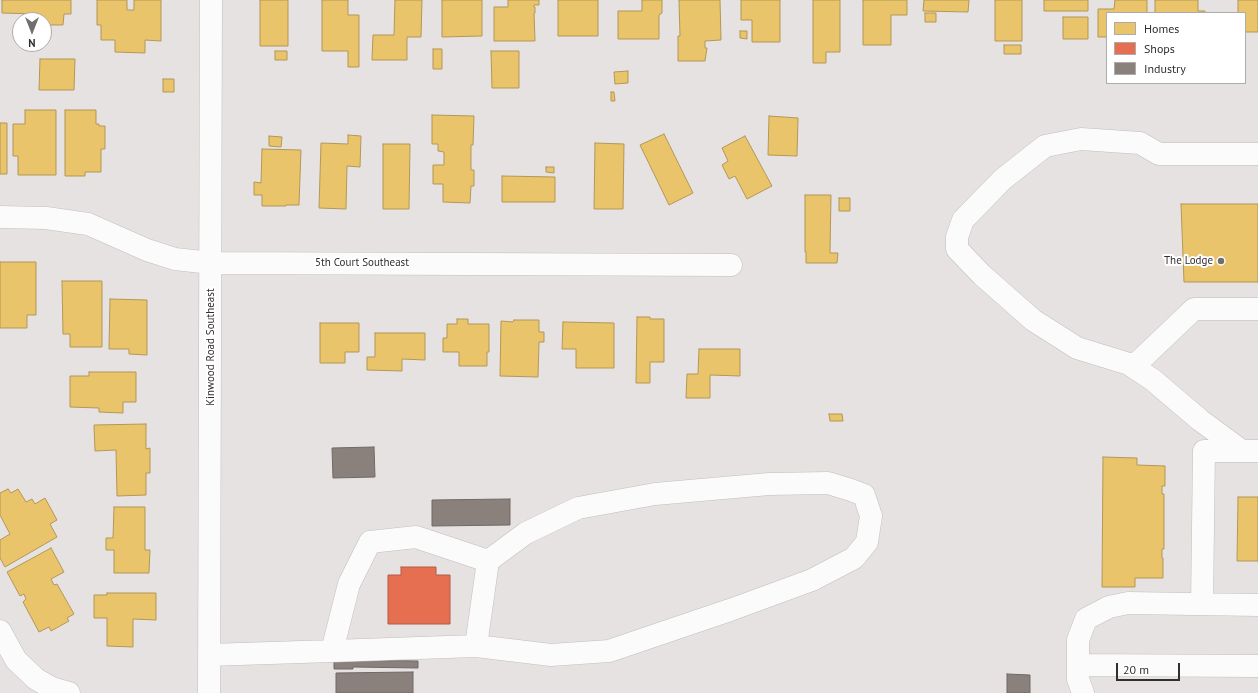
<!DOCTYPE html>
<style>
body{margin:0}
#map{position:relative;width:1258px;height:693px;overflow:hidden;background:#e6e2e2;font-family:"PT Sans",sans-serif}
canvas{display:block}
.legend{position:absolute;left:1106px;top:12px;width:140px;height:72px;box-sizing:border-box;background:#fff;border:1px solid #adacac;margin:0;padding:5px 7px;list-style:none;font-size:12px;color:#322f2f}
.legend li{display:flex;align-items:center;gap:8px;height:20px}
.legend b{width:20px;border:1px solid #adacac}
.north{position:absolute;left:12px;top:12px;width:40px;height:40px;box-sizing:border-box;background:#fff;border:1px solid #adacac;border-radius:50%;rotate:180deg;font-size:11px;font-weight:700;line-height:16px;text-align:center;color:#322f2f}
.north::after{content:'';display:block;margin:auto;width:14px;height:18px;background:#716e6e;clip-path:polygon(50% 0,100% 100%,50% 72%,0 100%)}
.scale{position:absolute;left:1116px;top:663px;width:64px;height:18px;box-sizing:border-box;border:2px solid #322f2f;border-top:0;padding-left:5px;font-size:12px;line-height:14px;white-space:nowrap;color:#322f2f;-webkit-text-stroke:3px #fff;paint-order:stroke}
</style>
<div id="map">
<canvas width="1258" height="693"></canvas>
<ul class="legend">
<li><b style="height:11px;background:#e9c46a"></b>Homes</li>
<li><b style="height:11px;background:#e76f51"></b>Shops</li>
<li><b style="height:11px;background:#8a817c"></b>Industry</li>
</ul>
<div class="north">N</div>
<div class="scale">20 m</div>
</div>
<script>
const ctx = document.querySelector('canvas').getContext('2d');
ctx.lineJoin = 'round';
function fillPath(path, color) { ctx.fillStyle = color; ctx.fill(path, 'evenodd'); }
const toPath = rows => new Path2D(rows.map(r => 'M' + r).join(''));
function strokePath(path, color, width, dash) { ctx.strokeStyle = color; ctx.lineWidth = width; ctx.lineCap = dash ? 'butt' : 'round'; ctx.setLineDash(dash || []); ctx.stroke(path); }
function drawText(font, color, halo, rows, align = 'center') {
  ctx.font = font + ' "PT Sans",sans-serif'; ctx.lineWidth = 4; ctx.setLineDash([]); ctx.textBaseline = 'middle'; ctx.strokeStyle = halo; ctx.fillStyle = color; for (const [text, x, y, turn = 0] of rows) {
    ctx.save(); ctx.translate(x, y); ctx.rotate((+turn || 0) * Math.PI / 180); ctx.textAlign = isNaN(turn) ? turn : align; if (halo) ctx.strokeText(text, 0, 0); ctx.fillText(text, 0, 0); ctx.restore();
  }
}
const homes = toPath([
 [2,0,71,0,71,14,64,14,63,25,44,25,44,20,37,20,37,14,2,13,2,0],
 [97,0,127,0,127,10,134,10,134,0,161,0,161,41,145,40,145,53,115,52,115,40,101,40,101,25,97,25,97,0],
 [260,0,288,0,288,46,260,46,260,0],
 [322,0,348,0,348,15,359,15,359,67,348,67,348,51,322,51,322,0],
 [395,0,422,0,421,37,407,37,407,60,372,60,373,35,394,35,395,0],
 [442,0,482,0,482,36,442,37,442,0],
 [508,0,539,0,539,5,534,5,534,7,535,7,535,13,534,13,535,41,494,41,494,7,508,7,508,0],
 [558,0,598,0,598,36,558,36,558,0],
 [642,0,662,0,662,13,659,15,659,39,618,39,618,11,642,11,642,0],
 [679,0,720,0,721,40,705,41,705,48,707,48,705,61,678,61,678,36,680,36,679,0],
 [741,0,780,0,780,42,752,42,752,20,741,20,741,0],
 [813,0,840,0,840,52,826,52,826,63,813,63,813,0],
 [863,0,907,0,907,15,891,15,891,45,863,45,863,0],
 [924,0,969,0,968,12,923,11,924,0],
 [995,0,1022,0,1022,41,995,41,995,0],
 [1044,0,1088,0,1088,11,1044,11,1044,0],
 [1115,0,1147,0,1147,13,1107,13,1107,37,1098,37,1098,9,1114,9,1115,0],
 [1155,0,1198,0,1198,11,1205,11,1205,13,1155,13,1155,0],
 [1238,0,1258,0,1258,32,1245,32,1245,13,1238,13,1238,0],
 [925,13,936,13,936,22,925,22,925,13],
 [1063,17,1088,17,1088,39,1063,39,1063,17],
 [740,31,747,31,747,39,740,38,740,31],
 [1004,45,1021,45,1021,54,1004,54,1004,45],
 [433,49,442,49,442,69,433,69,433,49],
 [275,51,287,51,287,60,275,60,275,51],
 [491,51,519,51,519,88,492,88,491,51],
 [40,59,75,59,74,90,39,90,40,59],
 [628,71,628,83,615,84,614,72,628,71],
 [163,79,174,79,174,92,163,92,163,79],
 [611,92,614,92,615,101,611,101,611,92],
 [25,110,56,110,56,175,18,175,18,156,13,156,13,124,25,124,25,110],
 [65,110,96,110,96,124,99,124,99,126,105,126,105,149,101,149,101,172,85,172,85,176,65,176,65,110],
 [432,115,474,116,473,145,471,145,471,170,474,170,474,186,471,186,470,203,443,202,443,184,433,184,433,165,444,165,444,152,438,151,438,144,432,144,432,115],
 [769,116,798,118,797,156,768,155,769,116],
 [0,123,7,123,7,174,0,174,0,123],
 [664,134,693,193,669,205,640,145,664,134],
 [348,135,361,136,360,167,347,166,346,209,319,208,321,143,348,144,348,135],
 [269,136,282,137,281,147,269,146,269,136],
 [745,136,772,186,747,199,735,176,729,179,722,165,728,161,722,148,745,136],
 [595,143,624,144,623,209,594,209,595,143],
 [383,144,410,144,409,209,383,209,383,144],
 [262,149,301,150,299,205,286,205,286,206,262,206,262,195,254,195,254,182,261,183,262,149],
 [546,167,554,167,554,173,546,172,546,167],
 [502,176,555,177,555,202,502,202,502,176],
 [805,195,831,195,830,253,838,253,837,263,806,263,806,252,805,252,805,195],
 [839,198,850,198,850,211,839,211,839,198],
 [1181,204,1258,204,1258,282,1184,282,1181,204],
 [0,262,36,262,36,315,27,315,27,328,0,328,0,262],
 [62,281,102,281,102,347,70,347,70,334,63,334,62,281],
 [110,299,147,300,147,355,129,354,129,349,109,349,110,299],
 [637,317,650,317,650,319,664,319,664,362,650,362,650,383,636,383,637,317],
 [457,319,468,319,468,324,489,324,489,352,487,352,487,366,459,366,459,352,443,352,443,338,447,338,447,324,457,324,457,319],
 [514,320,539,320,539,332,544,332,544,342,539,342,538,377,500,376,501,321,513,322,514,320],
 [563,322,614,323,614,368,576,368,576,349,562,349,563,322],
 [320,323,359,323,359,352,345,352,345,363,320,363,320,323],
 [375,333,425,333,425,360,402,359,402,371,367,370,367,357,375,357,375,333],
 [699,349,740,349,740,376,710,375,710,398,686,398,687,374,698,374,699,349],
 [89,372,136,372,136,402,123,402,123,413,99,412,99,408,70,407,70,376,89,376,89,372],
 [829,414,842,414,843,421,830,421,829,414],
 [146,424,146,449,150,448,150,473,146,473,146,495,117,496,116,450,95,451,94,425,146,424],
 [1103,457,1137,458,1137,465,1165,466,1165,486,1162,486,1162,494,1164,494,1164,549,1162,549,1162,558,1163,558,1163,578,1135,578,1135,587,1102,587,1103,457],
 [8,489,11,493,18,489,26,502,32,499,35,504,45,498,57,520,50,524,57,537,5,567,0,558,0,540,10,534,0,515,0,493,8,489],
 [1238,497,1258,497,1258,561,1237,561,1238,497],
 [114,507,145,507,145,550,150,550,149,573,114,573,114,550,106,550,106,538,113,538,114,507],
 [51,548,64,572,51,579,54,585,57,584,74,614,67,618,69,621,51,631,49,627,39,632,23,602,26,599,24,594,20,596,7,572,51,548],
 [107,593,156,593,156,620,133,619,133,647,107,646,107,618,94,618,94,595,107,595,107,593]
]);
fillPath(homes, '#e9c46a');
strokePath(homes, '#b29758', 1);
const shops = toPath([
 [401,567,436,567,436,575,450,575,450,624,388,624,388,575,401,575,401,567]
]);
fillPath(shops, '#e76f51');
strokePath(shops, '#b15c47', 1);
const industry = toPath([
 [374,447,375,477,333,478,332,448,374,447],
 [510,499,510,525,432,526,432,500,510,499],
 [334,660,418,661,418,668,353,667,353,669,334,669,334,660],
 [413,672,413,693,336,693,336,673,413,672],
 [1007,674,1030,675,1030,693,1007,693,1007,674]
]);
fillPath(industry, '#8a817c');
strokePath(industry, '#706865', 1);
const minor = toPath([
 [0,217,46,218,88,224,147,250,175,259,211,263,731,265],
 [1133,367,1194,309,1258,309],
 [1242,451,1200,420,1153,380,1129,364,1077,348,1033,320,982,275,957,249,957,237,963,220,1003,179,1045,146,1081,139,1140,143,1159,154,1258,154],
 [1202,604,1204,451,1258,451],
 [0,631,16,660,36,679,52,688,69,693],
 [476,646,551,655,609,651,730,610,812,580,854,558,867,542,871,516,864,495,851,490,828,483,769,484,655,494,578,508,526,533,488,561],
 [209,655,332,651,476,646,488,561,416,537,370,542,349,584,332,651],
 [1078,665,1258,666],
 [209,693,211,0],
 [1083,693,1078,679,1078,640,1086,619,1109,607,1128,603,1258,605]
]);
strokePath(minor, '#c1bebd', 23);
strokePath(minor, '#fbfbfb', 22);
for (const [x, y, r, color] of [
 [1221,261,4,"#716e6e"]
]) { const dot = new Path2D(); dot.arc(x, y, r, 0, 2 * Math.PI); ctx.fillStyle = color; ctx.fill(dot); strokePath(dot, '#fff', 1.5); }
drawText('11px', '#322f2f', '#fff', [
 ["The Lodge",1213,261]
], 'right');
drawText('11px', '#322f2f', '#fff', [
 ["5th Court Southeast",362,263],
 ["Kinwood Road Southeast",211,347,-90]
]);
</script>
